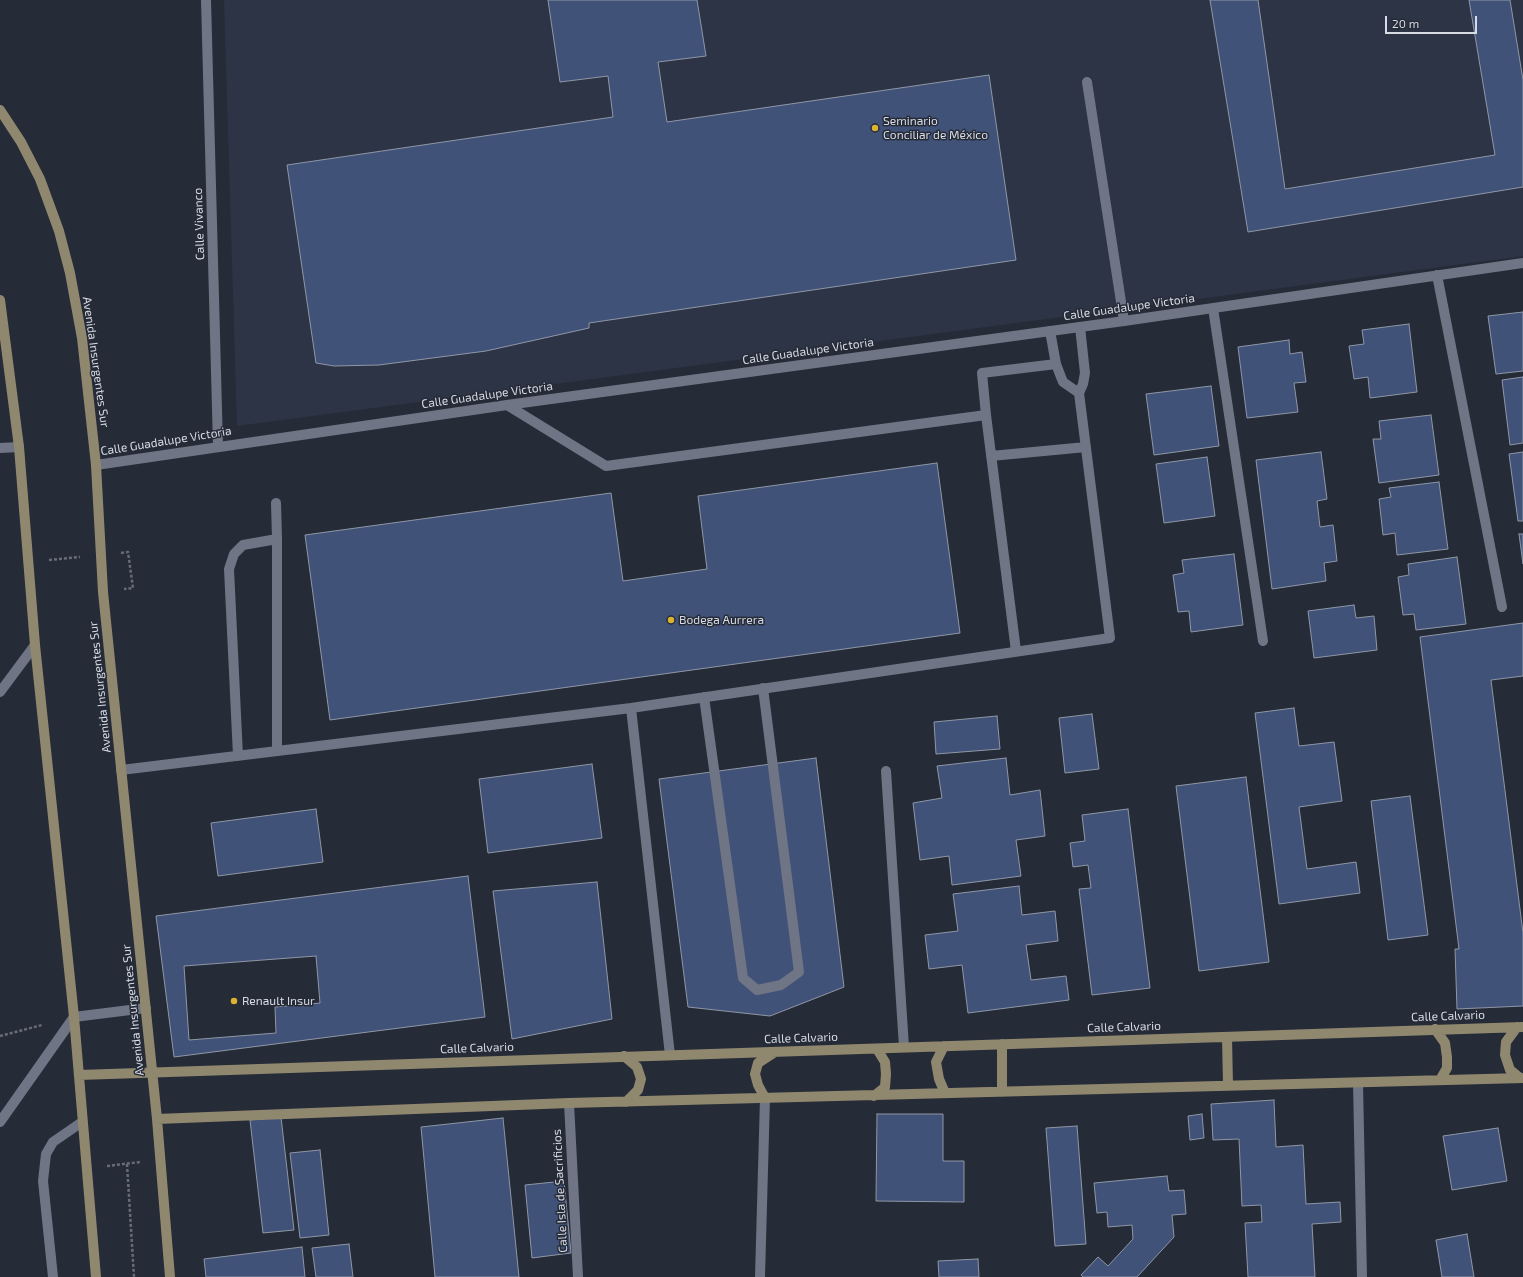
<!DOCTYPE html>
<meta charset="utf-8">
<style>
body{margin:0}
#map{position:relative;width:1523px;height:1277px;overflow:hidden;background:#262b38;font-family:"Exo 2",sans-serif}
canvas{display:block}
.scale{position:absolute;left:1385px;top:16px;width:92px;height:18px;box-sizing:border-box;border:2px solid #d7dbe4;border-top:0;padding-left:5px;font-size:12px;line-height:14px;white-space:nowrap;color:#d7dbe4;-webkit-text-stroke:3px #262b38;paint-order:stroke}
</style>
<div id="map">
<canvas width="1523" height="1277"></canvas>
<div class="scale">20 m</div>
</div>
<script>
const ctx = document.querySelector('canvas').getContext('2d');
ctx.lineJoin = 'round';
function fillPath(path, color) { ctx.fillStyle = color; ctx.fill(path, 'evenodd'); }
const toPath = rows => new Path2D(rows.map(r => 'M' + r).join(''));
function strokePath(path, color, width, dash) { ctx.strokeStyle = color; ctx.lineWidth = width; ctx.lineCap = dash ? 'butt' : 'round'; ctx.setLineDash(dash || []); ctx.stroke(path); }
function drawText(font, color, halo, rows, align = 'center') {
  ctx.font = font + ' "Exo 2",sans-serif'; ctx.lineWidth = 3; ctx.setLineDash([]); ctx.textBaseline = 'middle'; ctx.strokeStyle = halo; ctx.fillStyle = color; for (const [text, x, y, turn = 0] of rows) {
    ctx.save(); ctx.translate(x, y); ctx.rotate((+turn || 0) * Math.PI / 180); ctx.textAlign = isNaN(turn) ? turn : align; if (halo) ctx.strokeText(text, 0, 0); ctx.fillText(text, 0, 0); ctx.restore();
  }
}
fillPath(toPath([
 [224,0,1523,0,1523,256,237,426]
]), '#2c3446');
const building = toPath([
 [548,0,697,0,706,56,658,62,667,122,989,75,1016,260,589,323,589,328,486,351,379,365,334,366,316,363,287,165,613,117,608,76,560,82,548,0],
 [1210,0,1258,0,1285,189,1495,155,1469,0,1510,0,1523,80,1523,187,1248,232,1210,0],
 [1523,312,1523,371,1496,374,1488,316,1523,312],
 [1409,324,1417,392,1370,398,1368,377,1354,379,1349,346,1364,344,1362,330,1409,324],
 [1289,340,1290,354,1302,352,1306,382,1294,383,1298,412,1247,418,1238,347,1289,340],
 [1523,377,1523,443,1510,445,1502,380,1523,377],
 [1211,386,1219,446,1154,455,1146,394,1211,386],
 [1431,415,1439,475,1379,483,1373,439,1381,439,1379,421,1431,415],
 [1321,452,1327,499,1317,501,1320,527,1333,525,1337,561,1324,563,1326,581,1272,589,1256,460,1321,452],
 [1523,452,1523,521,1518,521,1509,454,1523,452],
 [1207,457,1215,516,1164,523,1156,464,1207,457],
 [937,463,960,633,330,720,305,535,611,493,623,581,707,569,698,496,937,463],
 [1439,482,1448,549,1397,555,1395,533,1383,535,1379,499,1391,497,1389,488,1439,482],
 [1519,534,1523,534,1523,564,1519,534],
 [1234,554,1243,625,1191,632,1189,611,1178,612,1173,575,1184,573,1182,560,1234,554],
 [1457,557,1466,624,1416,630,1414,614,1403,615,1398,577,1409,575,1408,564,1457,557],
 [1354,605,1356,618,1374,616,1377,650,1314,658,1308,611,1354,605],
 [1523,623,1523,676,1491,680,1523,933,1523,1006,1457,1009,1455,949,1459,949,1420,637,1523,623],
 [1294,708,1299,746,1334,742,1342,801,1299,807,1307,869,1356,862,1360,893,1279,904,1255,713,1294,708],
 [1092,714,1099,769,1065,773,1059,718,1092,714],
 [997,716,1000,749,936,754,934,722,997,716],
 [816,758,844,987,770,1016,688,1007,659,779,816,758],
 [1006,758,1010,795,1040,790,1045,836,1016,840,1021,876,952,885,949,856,920,860,913,803,942,798,937,766,1006,758],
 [592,764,602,838,488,853,479,779,592,764],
 [1246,777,1269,962,1199,971,1176,786,1246,777],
 [1410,796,1428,935,1388,940,1371,801,1410,796],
 [316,809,323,862,218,876,211,823,316,809],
 [1128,809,1150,988,1092,995,1079,889,1091,888,1088,865,1073,867,1070,843,1085,841,1082,815,1128,809],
 [468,876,485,1017,174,1057,156,916,468,876],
 [597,882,612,1019,512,1039,493,891,597,882],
 [1019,886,1022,915,1055,911,1058,941,1026,945,1031,980,1066,976,1069,1000,968,1013,962,965,929,969,925,935,958,931,953,894,1019,886],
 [316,956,320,1003,275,1007,276,1033,189,1040,184,966,316,956],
 [1274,1100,1276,1147,1303,1145,1306,1204,1340,1202,1341,1222,1312,1224,1315,1277,1248,1277,1245,1223,1262,1222,1261,1205,1242,1206,1239,1139,1213,1140,1211,1104,1274,1100],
 [877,1114,943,1114,943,1161,964,1161,964,1202,876,1201,877,1114],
 [1202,1114,1204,1138,1190,1140,1188,1116,1202,1114],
 [281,1117,294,1230,263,1233,250,1120,281,1117],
 [503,1118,519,1277,435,1277,421,1127,503,1118],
 [1077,1126,1086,1244,1055,1246,1046,1128,1077,1126],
 [1498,1128,1507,1181,1452,1190,1443,1136,1498,1128],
 [320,1150,329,1235,300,1238,290,1153,320,1150],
 [1167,1176,1169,1191,1184,1190,1186,1214,1172,1215,1174,1237,1137,1277,1083,1277,1081,1275,1098,1257,1108,1266,1133,1239,1132,1225,1108,1227,1107,1212,1097,1213,1094,1183,1167,1176],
 [564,1181,571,1253,532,1258,525,1185,564,1181],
 [1467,1234,1474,1277,1442,1277,1436,1240,1467,1234],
 [349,1244,353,1277,316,1277,312,1248,349,1244],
 [302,1247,305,1277,206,1277,204,1259,302,1247],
 [978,1259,979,1277,939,1277,938,1261,978,1259]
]);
fillPath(building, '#415279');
strokePath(building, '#8f97a6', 1);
strokePath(toPath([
 [121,553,128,552,133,588,124,589],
 [49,560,80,557],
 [0,1036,42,1025],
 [127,1164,134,1277],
 [107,1166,140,1162]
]), '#686c78', 2.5, [3, 2]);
strokePath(toPath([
 [1087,82,1124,321],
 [1050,331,1056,364,1061,377,1063,382,1079,393],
 [507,405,606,466,986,415],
 [991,456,1086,447],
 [277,539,277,751],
 [1016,651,986,415,982,373,1056,364],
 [704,697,743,978,757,990,781,985,799,972,763,688],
 [631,708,670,1055],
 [238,756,229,569,234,554,243,545,277,539,276,503],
 [121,770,631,708,1110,638,1079,393,1083,384,1085,373,1080,327],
 [53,1277,43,1181,46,1154,53,1142,82,1122],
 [760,1277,765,1098]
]), '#6f7584', 10);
strokePath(toPath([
 [206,0,218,446],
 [1437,275,1502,607],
 [1213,308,1263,641],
 [0,448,19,447],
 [96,465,507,405,1124,321,1523,263],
 [0,692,35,645],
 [886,771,904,1047],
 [1358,1083,1362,1277],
 [569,1103,578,1277],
 [0,1122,74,1017,146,1008]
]), '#6f7584', 10);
strokePath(toPath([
 [0,110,21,142,40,179,59,231,70,273,82,338,96,465,103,592,157,1119,170,1277],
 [0,300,19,447,35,645,74,1017,96,1277],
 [1517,1027,1506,1042,1505,1055,1510,1070,1520,1078],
 [1435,1029,1445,1043,1447,1057,1447,1068,1440,1080],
 [1227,1037,1228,1085],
 [1002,1044,1002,1092],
 [944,1046,936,1062,939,1079,945,1093],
 [624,1056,637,1067,641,1079,638,1090,626,1102],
 [79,1075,1523,1027],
 [874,1096,885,1087,886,1074,885,1062,877,1049],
 [765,1098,758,1085,755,1074,758,1063,775,1052],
 [157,1119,569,1103,1523,1078]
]), '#90886e', 10);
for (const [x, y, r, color] of [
 [875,128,4,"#dab333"],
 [671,620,4,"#dab333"],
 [234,1001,4,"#dab333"]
]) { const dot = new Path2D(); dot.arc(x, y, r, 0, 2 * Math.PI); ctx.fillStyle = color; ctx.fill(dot); strokePath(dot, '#262b38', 1.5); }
drawText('12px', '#d7dbe4', '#262b38', [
 ["Seminario",883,121],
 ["Conciliar de México",883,135],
 ["Bodega Aurrera",679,620],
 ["Renault Insur",242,1001]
], 'left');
drawText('12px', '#d7dbe4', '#262b38', [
 ["Calle Vivanco",199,224,-92],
 ["Calle Guadalupe Victoria",1129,307,-8],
 ["Calle Guadalupe Victoria",808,351,-8],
 ["Avenida Insurgentes Sur",96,362,82],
 ["Calle Guadalupe Victoria",487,395,-8],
 ["Calle Guadalupe Victoria",166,441,-9],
 ["Avenida Insurgentes Sur",100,687,-96],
 ["Avenida Insurgentes Sur",133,1010,-96],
 ["Calle Calvario",1448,1016,-2],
 ["Calle Calvario",1124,1027,-2],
 ["Calle Calvario",801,1038,-2],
 ["Calle Calvario",477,1048,-2],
 ["Calle Isla de Sacrificios",560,1191,-93]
]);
</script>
